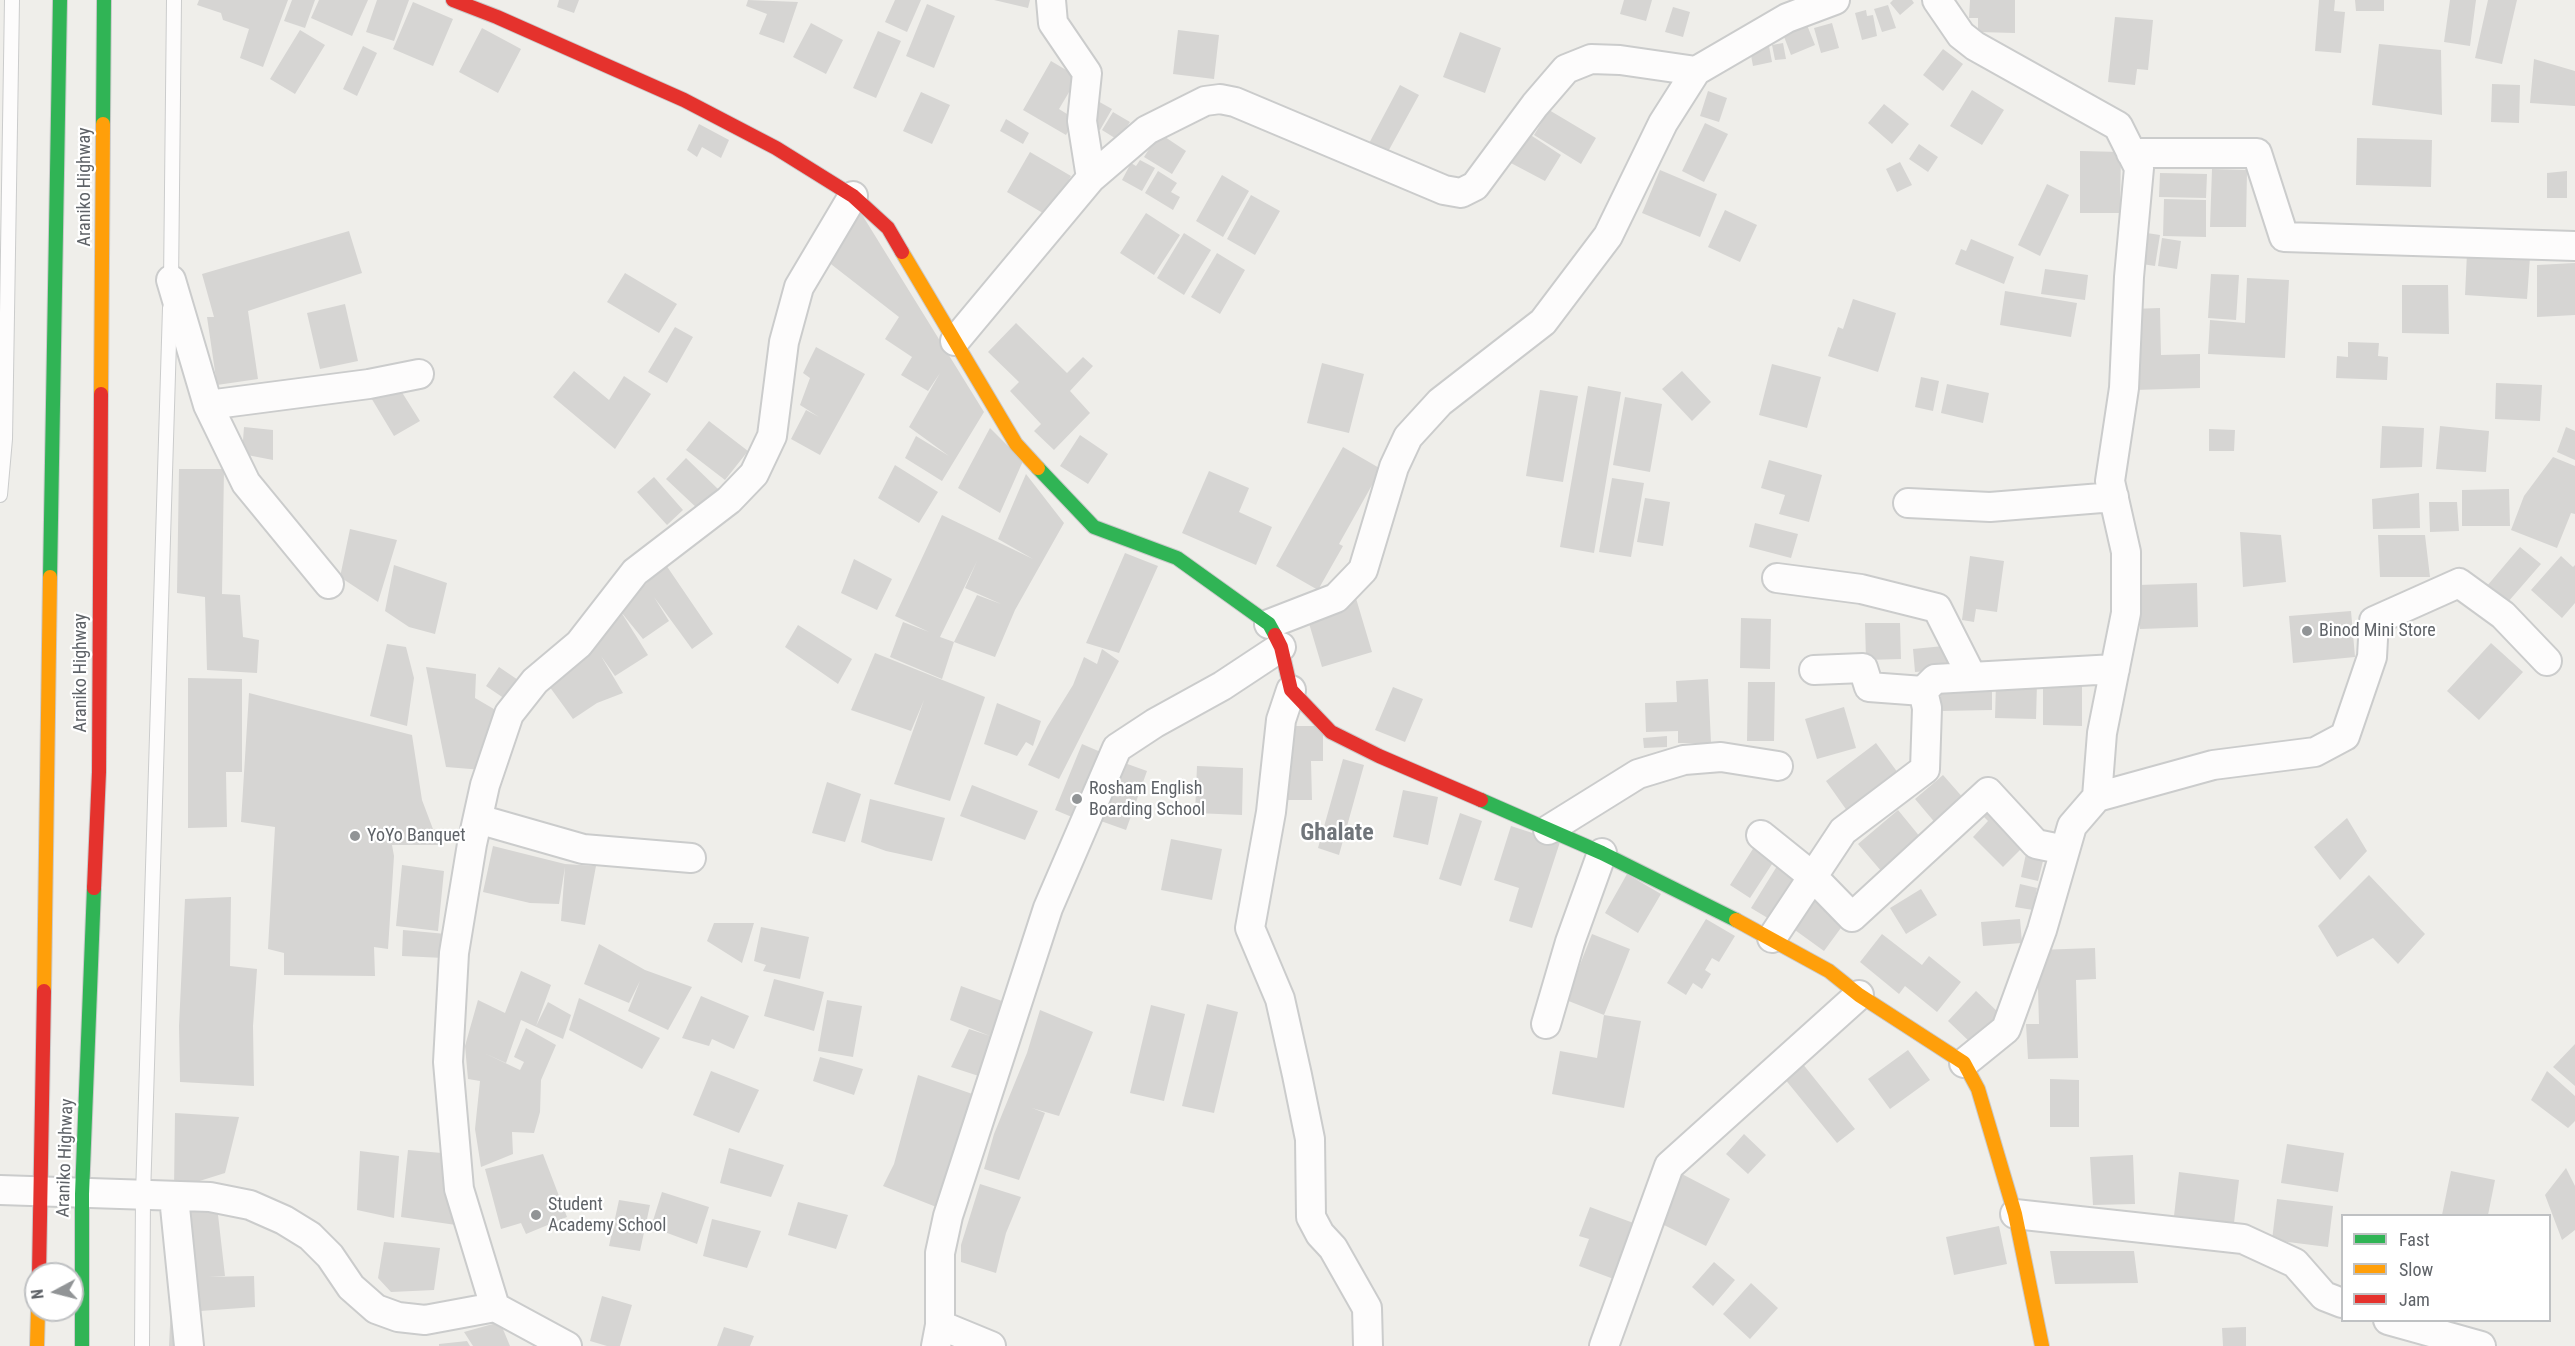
<!DOCTYPE html>
<style>
body{margin:0}
#map{position:relative;width:2575px;height:1346px;overflow:hidden;background:#efeeea;font-family:"Roboto Condensed",sans-serif}
canvas{display:block}
.legend{position:absolute;left:2341px;top:1214px;width:210px;height:108px;box-sizing:border-box;background:#fff;border:2px solid #bfc1c3;margin:0;padding:8px 10px;list-style:none;font-size:18px;color:#5f6368}
.legend li{display:flex;align-items:center;gap:12px;height:30px}
.legend b{width:30px;border:2px solid #bfc1c3}
.north{position:absolute;left:24px;top:1262px;width:60px;height:60px;box-sizing:border-box;background:#fff;border:2px solid #bfc1c3;border-radius:50%;rotate:263deg;font-size:16px;font-weight:700;line-height:24px;text-align:center;color:#5f6368}
.north::after{content:'';display:block;margin:auto;width:21px;height:27px;background:#919496;clip-path:polygon(50% 0,100% 100%,50% 72%,0 100%)}
</style>
<div id="map">
<canvas width="2575" height="1346"></canvas>
<ul class="legend">
<li><b style="height:8px;background:#30b455"></b>Fast</li>
<li><b style="height:8px;background:#ff9f0a"></b>Slow</li>
<li><b style="height:8px;background:#e5322d"></b>Jam</li>
</ul>
<div class="north">N</div>
</div>
<script>
const ctx = document.querySelector('canvas').getContext('2d');
ctx.lineJoin = 'round';
function fillPath(path, color) { ctx.fillStyle = color; ctx.fill(path, 'evenodd'); }
const toPath = rows => new Path2D(rows.map(r => 'M' + r).join(''));
function strokePath(path, color, width, dash) { ctx.strokeStyle = color; ctx.lineWidth = width; ctx.lineCap = dash ? 'butt' : 'round'; ctx.setLineDash(dash || []); ctx.stroke(path); }
function drawText(font, color, halo, rows, align = 'center') {
  ctx.font = font + ' "Roboto Condensed",sans-serif'; ctx.lineWidth = 4.5; ctx.setLineDash([]); ctx.textBaseline = 'middle'; ctx.strokeStyle = halo; ctx.fillStyle = color; for (const [text, x, y, turn = 0] of rows) {
    ctx.save(); ctx.translate(x, y); ctx.rotate((+turn || 0) * Math.PI / 180); ctx.textAlign = isNaN(turn) ? turn : align; if (halo) ctx.strokeText(text, 0, 0); ctx.fillText(text, 0, 0); ctx.restore();
  }
}
fillPath(toPath([
 [199,0,288,0,263,67,240,58,249,29,223,20,221,13,197,5],
 [292,0,315,0,305,28,284,21],
 [319,0,368,0,352,36,311,18],
 [377,0,409,0,394,41,366,32],
 [559,0,579,0,574,13,557,7],
 [748,0,798,2,784,43,759,34,767,14,746,6],
 [895,0,921,0,907,32,885,22],
 [994,0,1030,0,1028,8],
 [1624,0,1652,0,1646,21,1620,14],
 [1893,0,1912,0,1914,3,1900,15,1890,3],
 [1970,0,2015,0,2015,33,1978,32,1978,18,1969,18],
 [2319,0,2335,0,2334,11,2345,12,2341,53,2315,51],
 [2355,0,2384,0,2384,11,2356,11],
 [2450,0,2476,0,2470,46,2444,42],
 [2488,0,2517,0,2502,64,2475,58],
 [413,2,453,19,433,66,393,49],
 [927,4,955,16,934,68,906,56],
 [1888,5,1896,28,1882,32,1874,9],
 [1673,7,1690,12,1683,37,1665,32],
 [1866,10,1867,16,1873,15,1877,36,1862,40,1855,13],
 [2115,17,2153,20,2148,70,2137,69,2135,85,2108,82],
 [811,23,843,40,826,74,793,57],
 [1832,23,1839,48,1821,53,1814,28],
 [1807,25,1815,45,1791,55,1783,34],
 [482,28,521,49,498,93,459,72],
 [300,30,325,45,295,94,270,79],
 [1178,30,1219,35,1214,79,1173,74],
 [878,31,901,41,876,98,853,88],
 [1460,32,1501,48,1485,93,1443,77],
 [1783,43,1786,59,1775,60,1772,45],
 [2379,44,2441,50,2442,115,2372,105],
 [363,46,377,53,357,96,343,89],
 [1769,46,1772,62,1753,66,1750,50],
 [1943,49,1963,64,1943,91,1923,75],
 [2534,59,2575,71,2575,106,2530,103],
 [1051,61,1078,77,1059,109,1075,119,1066,135,1023,110],
 [2492,84,2520,85,2519,123,2491,122],
 [1400,85,1419,95,1384,159,1366,149],
 [1972,90,2004,110,1982,145,1950,126],
 [1708,91,1727,98,1719,122,1700,116],
 [921,92,950,105,932,144,903,131],
 [1096,100,1112,109,1100,130,1087,123],
 [1884,104,1909,124,1892,144,1868,123],
 [1549,110,1596,138,1581,164,1534,135],
 [1113,112,1130,122,1118,140,1102,130],
 [1006,119,1029,133,1023,144,1000,131],
 [1705,123,1728,134,1704,182,1682,171],
 [699,124,729,140,721,158,702,147,697,157,687,150],
 [1526,132,1561,155,1545,181,1509,162],
 [1159,133,1186,151,1172,174,1144,157],
 [2357,138,2432,140,2431,187,2356,185],
 [1919,144,1938,157,1928,172,1909,159],
 [2080,151,2121,152,2120,213,2080,213],
 [1030,152,1071,176,1048,216,1007,192],
 [1140,160,1155,168,1142,191,1122,180,1131,163,1136,166],
 [1900,162,1912,185,1897,192,1886,169],
 [2212,169,2247,170,2246,227,2210,227],
 [1660,170,1717,194,1700,237,1642,213],
 [1158,171,1177,183,1171,192,1180,197,1173,210,1145,193],
 [2567,171,2567,198,2547,198,2547,173],
 [2160,173,2207,174,2206,198,2159,197],
 [1222,175,1249,191,1223,237,1196,221],
 [2047,184,2069,195,2040,256,2018,245],
 [1251,195,1280,211,1255,255,1227,239],
 [2164,199,2206,200,2206,237,2163,236],
 [1725,210,1757,225,1740,262,1708,247],
 [861,213,984,412,942,481,905,458,916,436,949,456,909,427,940,373,928,391,901,375,912,357,885,339,899,317,827,261],
 [1146,213,1180,235,1154,275,1120,253],
 [349,231,362,273,248,311,258,379,217,385,207,317,214,317,202,274],
 [1184,233,1211,250,1184,295,1157,278],
 [2147,233,2160,235,2155,266,2142,264],
 [2162,238,2181,241,2177,269,2158,266],
 [1971,239,2014,257,2004,284,1955,264,1961,249,1966,251],
 [1217,253,1245,270,1220,314,1191,297],
 [2467,253,2530,257,2527,299,2465,295],
 [2575,263,2575,315,2537,317,2537,265],
 [2045,269,2088,275,2085,300,2041,294],
 [625,273,677,304,659,333,607,302],
 [2211,274,2239,275,2236,320,2208,318],
 [2247,278,2289,280,2285,358,2208,354,2210,320,2245,323],
 [2402,285,2448,285,2449,334,2402,333],
 [2005,291,2077,303,2071,337,2000,325],
 [1853,299,1896,313,1878,372,1828,356,1838,327,1843,329],
 [345,304,358,361,320,369,307,313],
 [2160,308,2161,355,2200,354,2200,388,2134,390,2131,309],
 [1016,323,1067,373,1083,357,1093,366,1070,391,1090,413,1054,450,1034,431,1041,424,1010,391,1019,382,988,352],
 [675,327,693,337,667,383,648,372],
 [2348,342,2379,343,2378,356,2388,357,2387,380,2336,378,2337,356,2348,357],
 [816,347,865,374,820,455,791,439,806,410,819,417,800,405,810,378,803,373],
 [1322,363,1364,374,1349,433,1307,423],
 [1772,364,1821,377,1807,428,1759,415],
 [574,371,609,400,624,376,651,394,615,449,553,397],
 [1682,371,1711,402,1692,421,1662,389],
 [1921,377,1939,381,1933,411,1915,407],
 [2496,383,2542,385,2540,421,2495,419],
 [1947,384,1989,393,1983,423,1941,413],
 [398,386,420,421,394,436,367,391],
 [1588,386,1621,392,1594,553,1560,547],
 [1540,390,1578,396,1563,482,1526,476],
 [1625,397,1662,404,1650,472,1613,465],
 [709,421,748,451,725,480,686,450],
 [2382,426,2424,428,2422,467,2380,468],
 [2440,426,2489,431,2486,472,2436,469],
 [244,427,273,430,273,460,242,454],
 [2566,427,2575,431,2575,460,2557,452],
 [990,428,1023,461,1000,513,958,488],
 [2209,429,2235,430,2234,451,2209,451],
 [1080,435,1108,454,1088,484,1060,466],
 [1343,447,1381,469,1339,544,1343,546,1318,590,1276,566],
 [2553,457,2575,466,2575,514,2571,513,2557,548,2511,530,2524,496],
 [686,458,719,490,699,510,666,479],
 [1769,460,1822,475,1809,522,1779,514,1785,495,1761,488],
 [895,465,938,492,919,523,878,498],
 [179,469,224,469,222,594,240,595,243,637,259,640,257,673,207,670,205,597,177,593],
 [1209,471,1249,488,1239,512,1272,527,1256,565,1182,533],
 [1026,474,1064,523,1015,610,995,657,954,642,977,595,1001,604,965,588,977,561,940,637,954,642,942,679,890,657,903,622,929,632,895,616,942,515,1033,559,998,539],
 [654,477,683,510,667,525,637,492],
 [1612,478,1644,483,1631,557,1599,552],
 [2509,489,2510,526,2462,526,2462,490],
 [2419,493,2420,528,2373,529,2372,499],
 [1645,498,1670,502,1663,546,1637,542],
 [2429,502,2457,502,2459,531,2430,532],
 [1755,523,1798,534,1791,558,1749,547],
 [350,529,397,540,378,602,340,577],
 [2240,532,2281,535,2286,582,2243,587],
 [2378,535,2425,535,2430,577,2380,577],
 [2520,547,2541,564,2501,610,2481,593],
 [1125,553,1158,566,1119,653,1086,643],
 [1970,556,2004,561,1997,612,1976,609,1974,622,1962,620],
 [2561,556,2573,567,2575,565,2575,603,2562,618,2531,590],
 [854,559,892,579,877,610,841,593],
 [394,565,447,583,435,634,409,627,385,611],
 [666,565,713,634,692,649,654,597,669,621,643,639,621,612,648,655,615,676,601,656,623,693,597,703,573,719,544,679],
 [2197,583,2198,627,2140,629,2139,585],
 [1355,595,1372,652,1322,667,1305,610],
 [2351,611,2355,657,2293,663,2289,616],
 [1741,618,1771,619,1770,669,1740,668],
 [1865,623,1900,623,1901,659,1866,660],
 [798,625,852,659,838,684,785,647],
 [2491,643,2523,672,2479,720,2447,691],
 [387,644,406,647,414,678,407,726,370,716],
 [1954,645,1956,669,1915,672,1913,649],
 [1102,649,1119,661,1059,779,1028,765,1047,727,1073,685,1084,657,1097,664],
 [875,653,985,697,950,801,894,784,924,700,911,731,851,710],
 [426,667,476,674,475,698,499,712,483,770,446,767],
 [499,667,521,682,508,701,486,686],
 [188,678,242,679,242,772,226,772,227,827,188,828],
 [2043,678,2082,678,2082,726,2043,725],
 [1708,679,1711,743,1678,743,1678,731,1646,732,1645,703,1677,702,1676,681],
 [1748,682,1775,682,1774,741,1747,741],
 [1941,682,1992,682,1992,710,1941,711],
 [1996,683,2037,683,2036,719,1995,718],
 [1393,687,1423,699,1405,742,1375,730],
 [249,693,412,735,422,800,439,845,392,845,394,856,388,949,374,947,375,976,284,975,284,953,268,949,275,827,241,822],
 [997,703,1041,721,1033,746,1026,742,1017,756,984,744],
 [1844,707,1856,748,1817,759,1805,719],
 [1287,726,1323,726,1323,761,1311,761,1312,800,1287,800],
 [1667,736,1667,747,1644,748,1643,738],
 [1876,743,1901,777,1850,815,1826,781],
 [1082,744,1110,756,1084,822,1055,810],
 [1343,759,1364,765,1339,855,1318,848],
 [1119,761,1147,771,1126,830,1098,820],
 [1197,766,1243,768,1242,815,1195,813],
 [1943,775,1965,800,1937,825,1915,799],
 [827,782,861,794,845,842,812,833],
 [972,785,1038,811,1025,840,960,816],
 [1403,790,1438,797,1428,845,1393,837],
 [870,799,945,818,932,861,886,851,861,842],
 [1990,803,2028,842,2003,867,1973,837,1988,821,1980,813],
 [1898,810,1921,838,1882,872,1858,844],
 [1460,813,1482,821,1461,886,1439,879],
 [2347,818,2367,851,2340,880,2314,847],
 [1511,826,1560,842,1532,928,1509,921,1519,888,1494,880],
 [1171,839,1222,849,1212,900,1161,890],
 [1756,844,1776,858,1750,898,1730,885],
 [493,846,565,864,596,866,585,925,561,921,565,867,559,904,530,903,483,892],
 [2027,849,2045,853,2038,881,2021,877],
 [1779,863,1804,878,1776,923,1751,908],
 [402,865,444,871,438,931,396,926],
 [1627,874,1661,894,1638,933,1605,913],
 [2369,875,2425,934,2398,964,2373,938,2337,957,2318,926],
 [2020,884,2037,888,2033,910,2015,907],
 [1921,889,1937,915,1906,934,1890,908],
 [1810,894,1846,921,1824,951,1788,925],
 [231,897,230,966,257,969,253,1026,254,1086,180,1082,179,1026,185,899],
 [1706,919,1735,936,1719,962,1712,958,1705,970,1711,974,1702,989,1693,983,1686,995,1667,983],
 [2020,919,2022,943,1983,946,1981,922],
 [714,923,754,923,742,963,707,941],
 [761,927,809,937,800,979,763,971,766,965,754,961],
 [403,930,446,934,444,958,402,956],
 [1592,934,1630,949,1604,1015,1641,1021,1624,1108,1552,1094,1560,1051,1597,1058,1604,1015,1566,1000],
 [1882,934,1922,965,1929,956,1961,982,1937,1012,1905,986,1899,994,1860,962],
 [599,944,645,970,692,987,668,1030,628,1011,640,981,629,1003,584,984],
 [2095,948,2096,979,2076,980,2078,1058,2028,1059,2026,1024,2039,1024,2037,950],
 [521,971,551,985,536,1026,548,1002,571,1015,563,1039,521,1020,506,1063,484,1053,520,1070,524,1062,514,1057,526,1028,556,1045,541,1080,540,1112,534,1133,512,1132,513,1154,481,1167,475,1129,480,1081,468,1079,465,1046,478,1000,505,1013],
 [774,979,824,992,814,1031,764,1016],
 [961,986,1013,1005,988,1079,951,1067,969,1029,990,1036,950,1020],
 [1976,991,2000,1014,1972,1044,1948,1021],
 [701,996,749,1016,734,1049,712,1039,709,1046,682,1038],
 [579,998,660,1038,642,1069,569,1030],
 [827,1000,862,1006,853,1057,818,1051],
 [1207,1004,1238,1012,1214,1113,1182,1106],
 [1151,1005,1185,1014,1164,1101,1130,1093],
 [1040,1010,1093,1032,1059,1116,1032,1108,1045,1113,1019,1180,984,1169,994,1134,1027,1053],
 [2575,1044,2575,1086,2553,1067],
 [1908,1050,1930,1080,1890,1109,1868,1079],
 [820,1057,863,1069,854,1095,813,1081],
 [1802,1063,1855,1129,1837,1143,1784,1078],
 [711,1071,759,1090,739,1133,693,1115],
 [2547,1071,2575,1096,2575,1121,2568,1128,2531,1100],
 [918,1075,981,1097,944,1210,883,1186,894,1164],
 [2050,1079,2079,1080,2079,1127,2050,1127],
 [175,1113,239,1117,225,1173,174,1189],
 [1744,1134,1766,1155,1748,1174,1726,1154],
 [2287,1144,2344,1153,2338,1192,2281,1183],
 [729,1148,784,1165,771,1197,720,1183],
 [408,1150,453,1154,456,1225,401,1217],
 [360,1151,399,1156,394,1218,357,1210],
 [543,1154,567,1217,526,1234,521,1223,501,1229,485,1169],
 [2133,1155,2135,1204,2093,1205,2090,1157],
 [2566,1168,2575,1186,2575,1230,2562,1240,2545,1195],
 [2451,1171,2495,1180,2488,1215,2442,1215],
 [2179,1172,2239,1180,2234,1223,2174,1216],
 [1680,1173,1730,1199,1706,1246,1656,1221],
 [980,1184,1021,1197,1006,1233,996,1273,961,1262,961,1245],
 [662,1192,709,1207,697,1244,651,1227],
 [2277,1199,2333,1206,2328,1247,2272,1240],
 [619,1200,650,1205,640,1251,609,1246],
 [798,1202,848,1215,836,1249,788,1235],
 [217,1206,225,1276,209,1277,254,1276,255,1307,200,1311,192,1278,184,1208],
 [1590,1207,1639,1225,1619,1281,1579,1266,1589,1239,1579,1236],
 [712,1219,761,1231,747,1268,703,1256],
 [1999,1226,2007,1264,1954,1275,1946,1237],
 [384,1242,440,1248,434,1290,391,1292,378,1278],
 [2050,1251,2134,1251,2138,1283,2055,1284],
 [1714,1262,1735,1280,1713,1306,1692,1287],
 [1751,1283,1778,1308,1750,1339,1723,1314],
 [602,1296,632,1305,620,1346,607,1346,590,1341],
 [171,1304,186,1346,169,1346],
 [500,1322,510,1346,473,1346,464,1332],
 [724,1327,754,1336,750,1346,717,1346],
 [2246,1327,2246,1346,2223,1346,2222,1328],
 [467,1341,470,1346,439,1346,439,1344]
]), '#d6d5d3');
const lane = toPath([
 [171,283,174,0],
 [0,495,5,439,12,0],
 [142,1346,143,1196,170,308]
]);
const street = toPath([
 [1937,0,1961,35,1975,46,2118,126,2139,168,2129,277,2124,388,2110,481,2126,552,2126,613,2102,733,2097,797,2072,826,2042,930,2006,1029,1964,1063],
 [2131,153,2257,153,2284,237,2575,246],
 [1091,178,1147,130,1205,101,1220,99,1235,102,1444,190,1461,193,1475,186,1535,105,1566,69,1591,59,1620,60,1696,71,1787,18,1835,0],
 [171,280,208,405,246,483,329,584],
 [955,341,1091,178,1082,121,1087,73,1053,23,1051,0],
 [208,405,369,384,419,374],
 [1908,503,1990,507,2114,497],
 [1777,578,1861,589,1937,608,1972,677],
 [1269,624,1336,598,1363,570,1394,467,1408,437,1440,402,1543,322,1608,236,1663,123,1696,71],
 [1814,670,1863,668,1869,687,1923,691,1935,679,2115,669],
 [1291,690,1281,720,1271,812,1250,928,1280,999,1297,1075,1310,1139,1311,1217,1320,1234,1333,1248,1367,1308,1368,1346],
 [2097,797,2213,765,2315,752,2345,736,2372,657,2374,621,2459,583,2503,615,2547,661],
 [478,819,583,849,691,858],
 [1548,830,1638,774,1684,760,1721,757,1778,766],
 [1761,835,1812,876,1852,917,1988,792,2036,844,2065,850],
 [1772,938,1843,831,1925,769,1927,708,1923,691],
 [1546,1024,1570,942,1602,853],
 [0,1190,210,1197,250,1205,284,1220,310,1236,330,1256,351,1287,376,1309,398,1317,425,1320,495,1307],
 [174,1197,189,1346],
 [2015,1214,2243,1239,2295,1263,2324,1296,2342,1303],
 [2388,1320,2481,1346],
 [940,1325,991,1346],
 [567,1346,495,1307,459,1189,448,1062,454,953,472,844,485,785,509,714,535,681,579,644,635,572,729,500,754,474,772,436,784,342,799,287,853,196],
 [936,1346,940,1325,940,1253,948,1216,1048,908,1117,748,1155,723,1222,686,1281,647],
 [1604,1346,1669,1166,1859,995]
]);
const fast = toPath([
 [103,124,104,0],
 [1038,468,1094,527,1177,558,1269,624,1275,635],
 [50,577,60,0],
 [1481,800,1602,853,1736,920],
 [82,1346,82,1194,94,888]
]);
const slow = toPath([
 [902,252,1016,444,1038,468],
 [101,394,103,124],
 [1736,920,1829,971,1859,995,1964,1063,1978,1089,2015,1214,2042,1346],
 [44,991,50,577],
 [37,1346,38,1310]
]);
const jam = toPath([
 [453,0,497,17,684,100,776,148,853,196,888,228,902,252],
 [1275,635,1281,647,1291,690,1331,732,1379,756,1481,800],
 [94,888,99,772,101,394],
 [39,1274,44,991]
]);
strokePath(lane, '#cbcccc', 16);
strokePath(street, '#cbcccc', 32);
strokePath(fast, '#cacacb', 16);
strokePath(slow, '#cacacb', 16);
strokePath(jam, '#cacacb', 16);
strokePath(lane, '#fdfcfc', 14);
strokePath(street, '#fdfcfc', 28);
strokePath(fast, '#30b455', 14);
strokePath(slow, '#ff9f0a', 14);
strokePath(jam, '#e5322d', 14);
for (const [x, y, r, color] of [
 [2307,631,6,"#919496"],
 [1077,799,6,"#919496"],
 [355,836,6,"#919496"],
 [536,1215,6,"#919496"]
]) { const dot = new Path2D(); dot.arc(x, y, r, 0, 2 * Math.PI); ctx.fillStyle = color; ctx.fill(dot); strokePath(dot, '#fff', 2); }
drawText('18px', '#5f6368', '#fff', [
 ["Araniko Highway",85,187,-90],
 ["Araniko Highway",81,673,-90],
 ["Araniko Highway",66,1158,-88]
]);
drawText('18px', '#5f6368', '#fff', [
 ["Binod Mini Store",2319,631],
 ["Rosham English",1089,789],
 ["Boarding School",1089,810],
 ["YoYo Banquet",367,836],
 ["Student",548,1205],
 ["Academy School",548,1226]
], 'left');
drawText('bold 24px', '#70757a', '#fff', [
 ["Ghalate",1337,834]
]);
</script>
